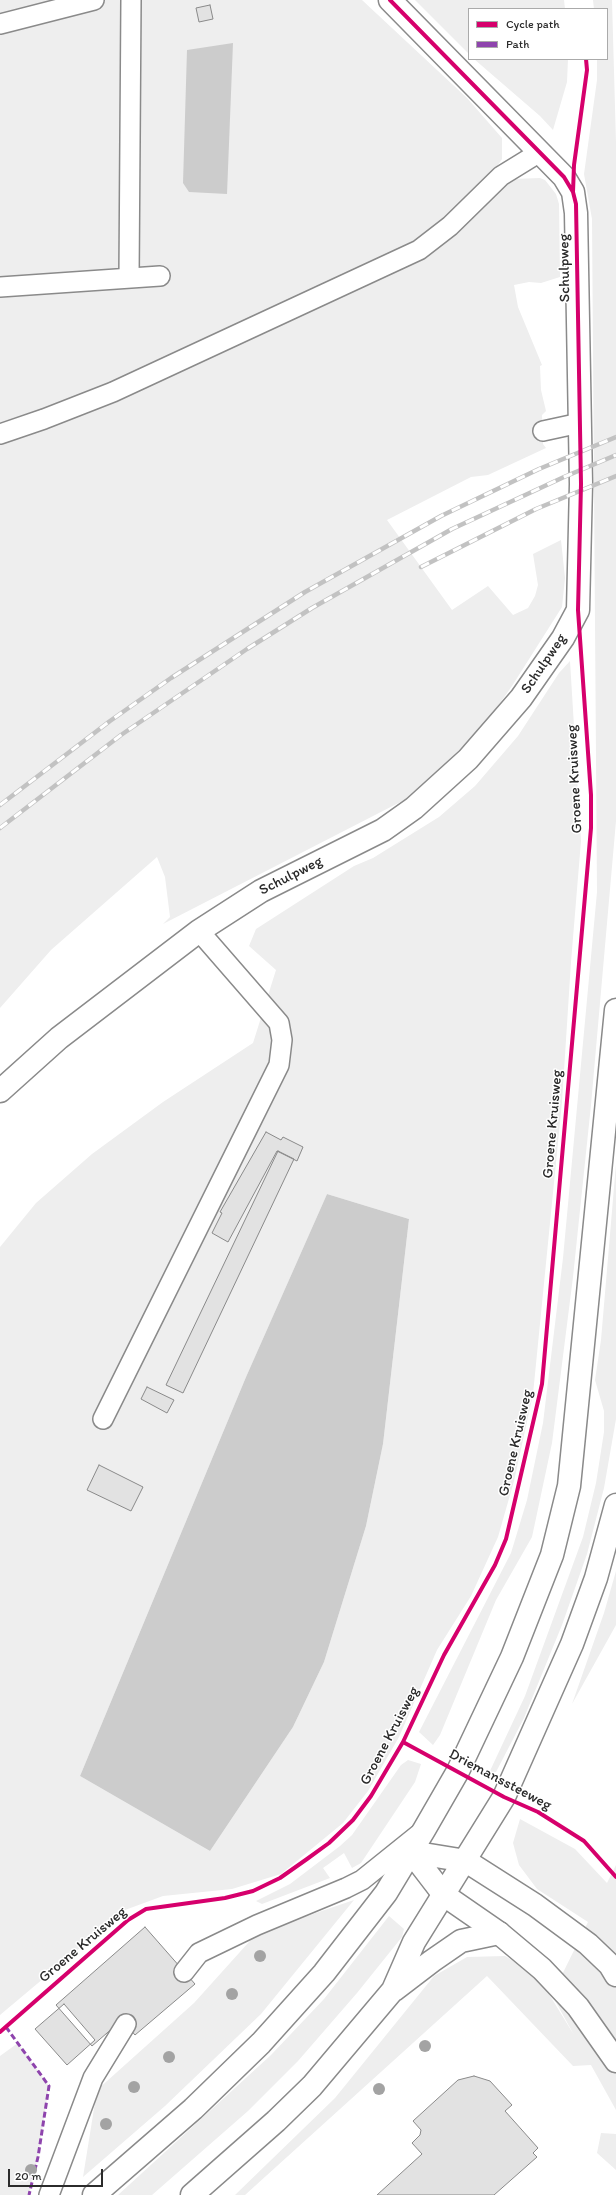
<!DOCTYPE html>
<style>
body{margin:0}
#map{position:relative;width:616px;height:2195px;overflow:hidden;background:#fff;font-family:Itim,sans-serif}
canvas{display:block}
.legend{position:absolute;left:468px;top:8px;width:140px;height:52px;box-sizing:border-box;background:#fff;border:1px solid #aaa;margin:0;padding:5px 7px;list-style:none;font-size:12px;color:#2b2b2b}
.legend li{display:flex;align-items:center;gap:8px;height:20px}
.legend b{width:20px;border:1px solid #aaa}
.scale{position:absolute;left:8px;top:2169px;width:95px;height:18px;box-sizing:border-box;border:2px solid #2b2b2b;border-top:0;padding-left:5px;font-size:12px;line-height:14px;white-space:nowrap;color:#2b2b2b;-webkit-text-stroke:3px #fff;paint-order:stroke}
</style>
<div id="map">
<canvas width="616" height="2195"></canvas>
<ul class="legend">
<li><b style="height:5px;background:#d6006c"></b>Cycle path</li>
<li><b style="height:5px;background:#8e44ad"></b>Path</li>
</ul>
<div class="scale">20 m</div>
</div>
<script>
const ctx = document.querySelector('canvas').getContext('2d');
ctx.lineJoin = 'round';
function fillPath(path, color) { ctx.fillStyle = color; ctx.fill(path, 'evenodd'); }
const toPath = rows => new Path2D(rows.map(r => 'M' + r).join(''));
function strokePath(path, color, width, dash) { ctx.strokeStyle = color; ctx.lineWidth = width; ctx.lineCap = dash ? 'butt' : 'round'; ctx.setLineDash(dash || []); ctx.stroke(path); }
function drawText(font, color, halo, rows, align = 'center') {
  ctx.font = font + ' Itim,sans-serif'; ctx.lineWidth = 3; ctx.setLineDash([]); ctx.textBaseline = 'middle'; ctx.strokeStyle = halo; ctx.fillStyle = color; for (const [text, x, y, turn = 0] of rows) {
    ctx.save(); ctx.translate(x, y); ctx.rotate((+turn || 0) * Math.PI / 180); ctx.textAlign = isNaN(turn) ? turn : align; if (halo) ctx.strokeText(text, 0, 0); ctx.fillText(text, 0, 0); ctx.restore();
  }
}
fillPath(toPath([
 [0,0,362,0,467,98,502,138,502,159,496,168,512,179,540,178,545,180,556,194,559,204,560,277,541,283,529,282,514,285,518,307,542,365,540,366,541,390,546,411,542,415,543,444,546,448,488,475,471,477,387,520,452,610,488,586,513,615,528,608,535,596,538,585,533,554,561,540,565,578,562,607,512,686,485,724,412,796,163,924,170,917,165,877,157,857,51,950,0,1008],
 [415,0,564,0,565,9,469,9,469,54],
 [593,0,612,0,616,143,616,821,591,1105,573,1277,552,1443,532,1537,496,1600,440,1735,433,1745,419,1732,511,1553,527,1500,543,1423,563,1258,597,892,592,219,584,174,597,80,597,59,607,59,607,9,594,9],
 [474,59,568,59,567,82,553,130,540,116],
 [570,661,581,841,571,962,562,1102,533,1394,514,1481,498,1537,471,1596,437,1650,399,1737,368,1791,343,1823,281,1874,232,1889,163,1896,125,1910,0,2015,0,1247,36,1203,92,1154,163,1102,253,1043,276,970,249,946,256,929,354,866,373,858,439,817,475,786,518,736,559,673],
 [327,1194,409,1219,383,1444,366,1526,324,1662,293,1727,210,1851,80,1776,246,1377],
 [616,1164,616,1419,604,1488,587,1554,562,1625,524,1718,496,1772,489,1773,525,1696,583,1537,596,1483,604,1432,604,1411,595,1380,601,1340],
 [616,1571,616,1625,572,1704,604,1613],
 [408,1760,421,1764,415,1782,361,1863,352,1868,344,1853,323,1868,330,1878,262,1904,256,1901,290,1884,340,1846,352,1835,401,1765],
 [520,1819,575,1849,607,1883,616,1865,616,2110,591,2065,573,2066,487,1976,245,2195,235,2195,335,2098,434,1976,467,1957,505,1956,538,1976,574,2035,552,1995,588,1922,537,1889,519,1865,513,1843],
 [354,1900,261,2014,165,2106,83,2177,97,2090,194,2003,257,1933],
 [389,1916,404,1929,402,1937,357,1993,298,2061,248,2111,152,2195,118,2195,271,2055,324,1999],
 [18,2043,49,2086,38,2157,29,2195,0,2195,0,2056],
 [601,2133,616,2134,616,2170,597,2153]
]), '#eee');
fillPath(toPath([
 [233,43,227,194,189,192,183,183,187,50],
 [327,1194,409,1219,383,1444,366,1526,324,1662,293,1727,210,1851,80,1776,246,1377]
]), '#ccc');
const building = toPath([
 [210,5,213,19,199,22,196,8,210,5],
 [266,1132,281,1140,283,1137,303,1147,297,1161,277,1151,228,1242,212,1233,222,1213,220,1212,266,1132],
 [278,1151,294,1159,183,1393,166,1385,278,1151],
 [147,1387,174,1400,167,1413,141,1399,147,1387],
 [99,1465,143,1487,131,1511,87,1490,99,1465],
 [145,1927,195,1984,135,2035,122,2020,92,2046,56,2005,145,1927],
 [64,2004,95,2040,67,2065,35,2029,64,2004],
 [474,2076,490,2081,512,2105,505,2111,538,2148,533,2153,537,2157,494,2195,377,2195,422,2154,412,2143,420,2135,421,2130,413,2121,458,2080,474,2076]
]);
fillPath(building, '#e2e2e2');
strokePath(building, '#8a8a8a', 1);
const lane = toPath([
 [0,24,94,0],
 [129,278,131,0],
 [0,287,160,276],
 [543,431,580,423],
 [0,434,44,419,113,392,419,250,450,226,501,176,540,152],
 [103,1419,279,1065,282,1040,279,1023,199,931],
 [184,1972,199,1953,257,1925,346,1888,362,1880,418,1835],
 [49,2195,93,2078,126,2024]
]);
const street = toPath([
 [0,1091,59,1038,199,931,261,891,383,830,414,808,468,759,521,698,563,638,578,610,581,484,576,213,573,192,564,177,390,0]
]);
const secondary = toPath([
 [411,1852,444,1895,499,1933,542,1969,578,2007,616,2061],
 [411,1852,466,1861,535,1905,588,1944,610,1965,616,1975]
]);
const primary = toPath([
 [394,1990,432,1961,461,1941,499,1933],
 [94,2195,193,2109,261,2043,324,1973,386,1893,424,1830,458,1771,512,1657,552,1555,569,1486,616,1010],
 [192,2195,276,2121,312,2086,393,1990,414,1942,504,1797,572,1644,596,1578,616,1505]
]);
strokePath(lane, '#8a8a8a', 22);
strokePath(street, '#8a8a8a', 25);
strokePath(secondary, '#8a8a8a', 25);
strokePath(primary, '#8a8a8a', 25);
strokePath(lane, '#fff', 19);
strokePath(street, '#fff', 22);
strokePath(secondary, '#fff', 22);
strokePath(primary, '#fff', 22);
const rail = toPath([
 [421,567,536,509,616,476],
 [0,805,110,721,171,678,305,592,441,516,539,469,616,437],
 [0,828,121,735,247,649,312,608,452,529,564,477,616,455]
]);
strokePath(rail, '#c2c2c2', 4.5);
strokePath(rail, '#fff', 3, [9]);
strokePath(toPath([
 [6,2027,49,2086,38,2157,29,2195]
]), '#8e44ad', 3, [6, 3]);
strokePath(toPath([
 [573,192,574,165,587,70,586,59],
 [403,1742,504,1797,538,1812,584,1841,616,1877],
 [0,2032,128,1920,146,1909,225,1898,253,1891,280,1878,307,1859,329,1843,353,1820,371,1796,403,1742,444,1655,495,1565,506,1539,542,1384,591,828,591,795,578,610,581,484,576,204,573,192,564,177,390,0]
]), '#d6006c', 4);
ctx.fillStyle = '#a3a3a3';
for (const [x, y] of [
 [260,1956],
 [232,1994],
 [425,2046],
 [169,2057],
 [134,2087],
 [379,2089],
 [106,2124],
 [31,2170]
]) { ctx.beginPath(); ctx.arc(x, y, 6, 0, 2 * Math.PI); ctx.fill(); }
drawText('15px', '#2b2b2b', '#fff', [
 ["Schulpweg",565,268,-91],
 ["Schulpweg",544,664,-56],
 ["Groene Kruisweg",575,779,-93],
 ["Schulpweg",291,876,-27],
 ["Groene Kruisweg",553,1124,-85],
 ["Groene Kruisweg",516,1443,-77],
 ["Groene Kruisweg",390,1736,-62],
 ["Driemanssteeweg",500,1780,28],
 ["Groene Kruisweg",83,1945,-40]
]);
</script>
